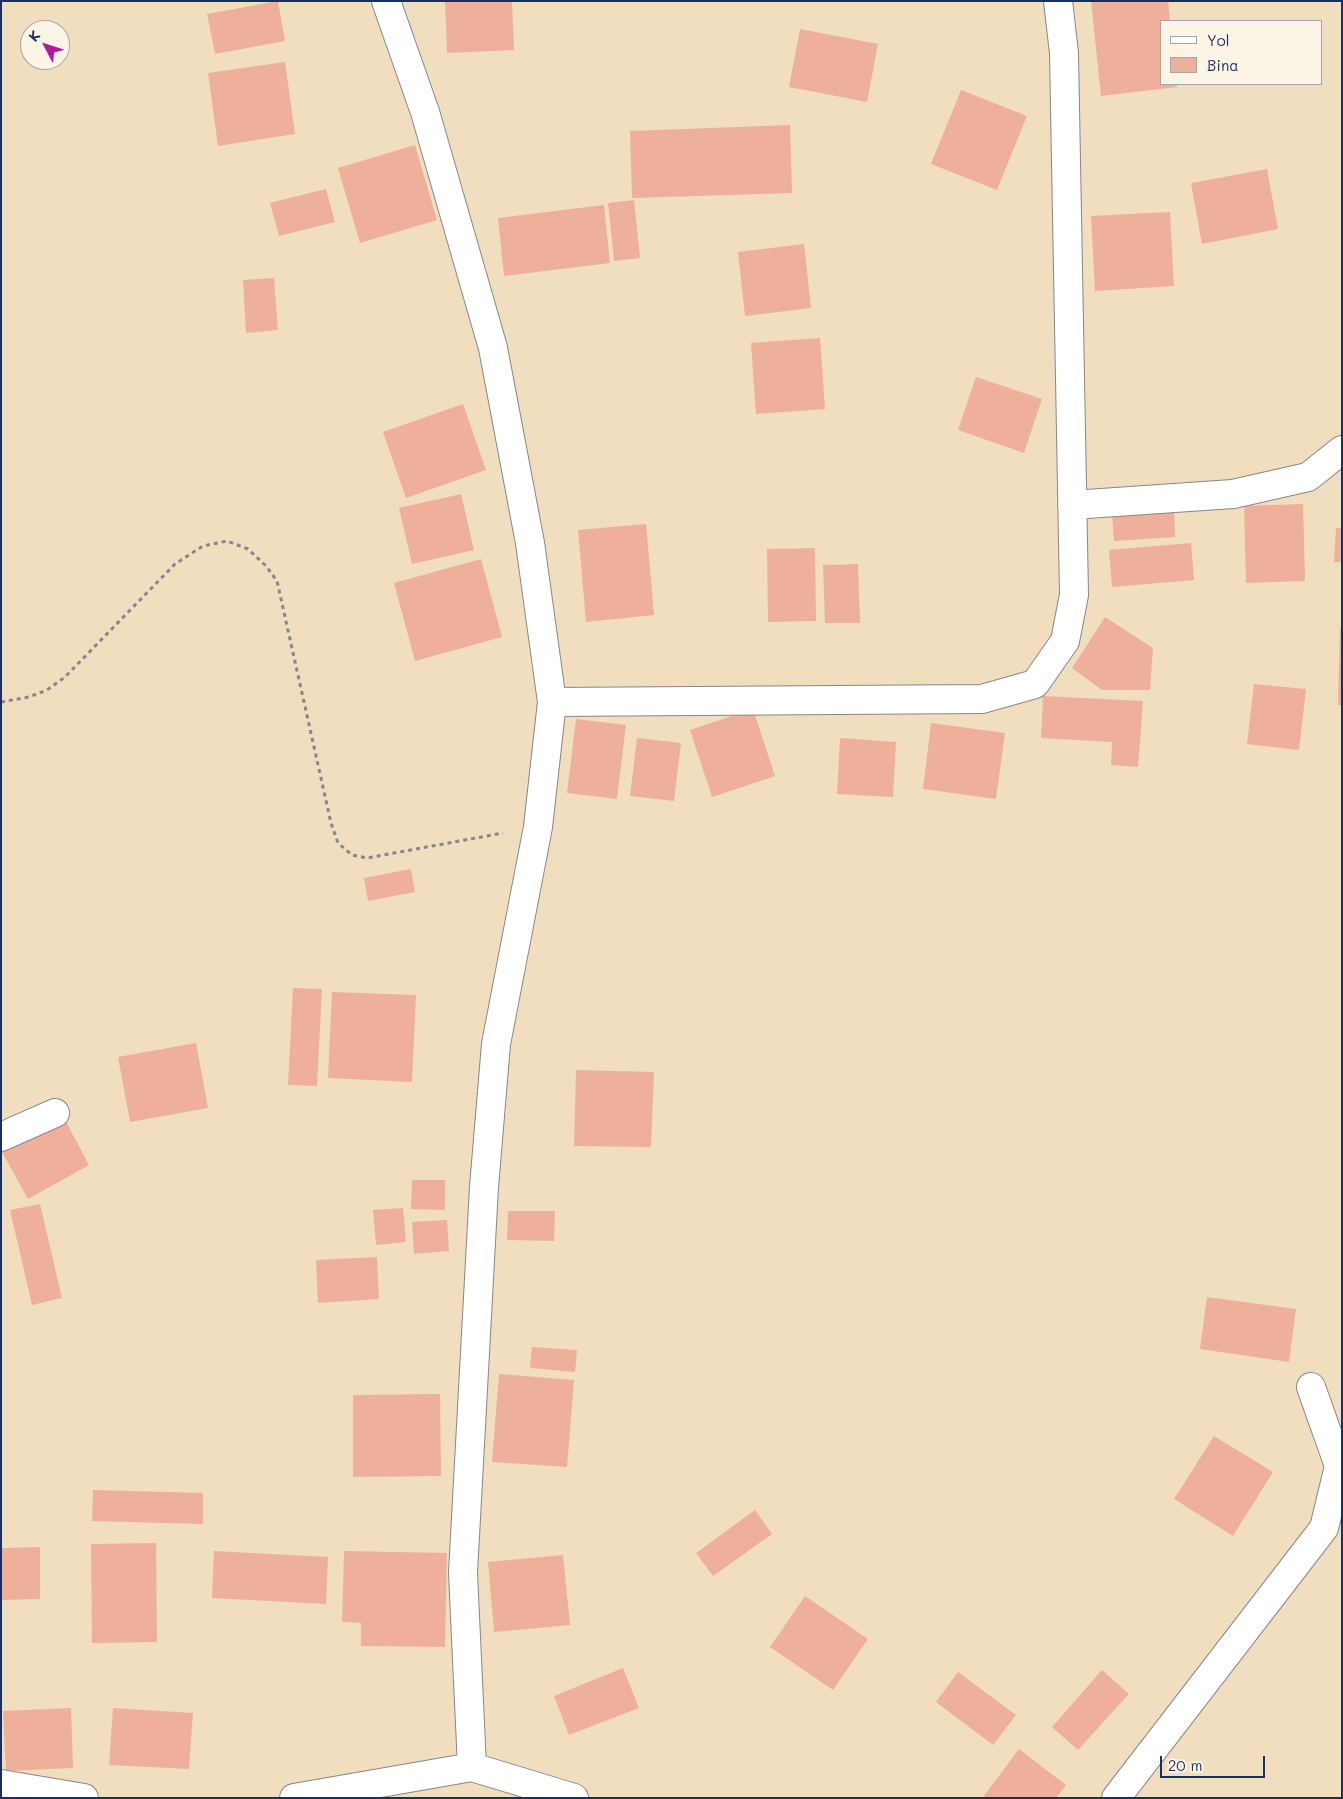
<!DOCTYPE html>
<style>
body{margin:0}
#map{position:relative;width:1343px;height:1799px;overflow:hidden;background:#f1debe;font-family:Mali,sans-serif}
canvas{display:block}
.frame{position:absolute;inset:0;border:2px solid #1b2f5e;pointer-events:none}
.legend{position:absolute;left:1160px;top:20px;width:162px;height:65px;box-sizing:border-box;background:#fcf5e5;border:1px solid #a2a6af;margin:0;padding:6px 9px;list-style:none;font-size:15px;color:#1b2f5e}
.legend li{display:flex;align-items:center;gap:10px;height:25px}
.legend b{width:25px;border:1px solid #a2a6af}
.north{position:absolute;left:20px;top:20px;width:50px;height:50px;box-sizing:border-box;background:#fcf5e5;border:1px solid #a2a6af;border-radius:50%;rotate:310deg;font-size:14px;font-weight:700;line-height:20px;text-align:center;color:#1b2f5e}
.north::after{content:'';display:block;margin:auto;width:18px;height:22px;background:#b5179e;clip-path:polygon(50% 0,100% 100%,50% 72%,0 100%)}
.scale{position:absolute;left:1160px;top:1756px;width:105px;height:22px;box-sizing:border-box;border:2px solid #1b2f5e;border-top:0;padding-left:6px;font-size:15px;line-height:18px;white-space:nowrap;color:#1b2f5e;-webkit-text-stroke:4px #fcf5e5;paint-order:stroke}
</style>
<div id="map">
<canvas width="1343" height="1799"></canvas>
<div class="frame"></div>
<ul class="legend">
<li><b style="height:6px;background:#fff"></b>Yol</li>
<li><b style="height:14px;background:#eeb09b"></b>Bina</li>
</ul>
<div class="north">K</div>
<div class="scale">20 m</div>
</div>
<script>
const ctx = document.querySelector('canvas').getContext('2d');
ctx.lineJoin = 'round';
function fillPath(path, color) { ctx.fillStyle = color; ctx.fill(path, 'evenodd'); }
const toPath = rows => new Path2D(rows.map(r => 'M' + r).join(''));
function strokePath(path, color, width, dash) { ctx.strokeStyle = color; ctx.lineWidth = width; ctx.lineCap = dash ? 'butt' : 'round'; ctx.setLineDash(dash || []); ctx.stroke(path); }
fillPath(toPath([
 [278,1,285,41,215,54,207,14],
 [445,1,512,1,514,50,447,53],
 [1091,1,1168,1,1170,21,1162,21,1162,84,1177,84,1177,87,1101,96],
 [800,29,878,44,867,102,789,87],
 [285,62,295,134,218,146,208,73],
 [961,90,1027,116,997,190,931,164],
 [790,125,792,193,632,198,630,131],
 [415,145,437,220,360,243,338,168],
 [1267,169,1278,229,1202,244,1191,183],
 [326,189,335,222,279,236,270,203],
 [634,200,640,258,614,261,608,203],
 [604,205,610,263,504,276,498,218],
 [1170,212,1174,286,1095,291,1091,216],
 [804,244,811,308,745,316,738,252],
 [274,278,278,330,246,333,243,280],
 [820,338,825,409,756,414,751,343],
 [976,377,1042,399,1024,453,958,430],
 [463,404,486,470,406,498,383,432],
 [461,494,474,550,412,564,399,508],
 [1303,504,1305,581,1246,583,1244,506],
 [1174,510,1175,537,1114,541,1112,514],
 [646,524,654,615,586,622,578,530],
 [1336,528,1342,528,1342,562,1334,562],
 [1191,543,1194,580,1112,587,1109,550],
 [815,548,816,621,768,622,767,549],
 [481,559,502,637,415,661,394,583],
 [858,564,860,623,825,623,823,565],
 [1105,617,1153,648,1150,690,1102,690,1072,668],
 [1340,628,1342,628,1342,705,1338,705],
 [1254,684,1306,689,1299,750,1247,744],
 [1043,696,1143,701,1138,767,1111,765,1112,742,1041,738],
 [753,709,775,776,712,797,690,730],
 [576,719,626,725,617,799,567,793],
 [931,723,1005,733,996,799,923,789],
 [637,738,681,743,674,801,630,796],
 [840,738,896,742,893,797,837,794],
 [411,869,415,892,368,901,364,878],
 [293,988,322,989,317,1086,288,1085],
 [332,992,416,995,412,1082,328,1078],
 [196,1043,208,1108,130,1122,118,1057],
 [576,1070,654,1072,651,1147,574,1146],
 [64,1118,89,1165,28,1199,2,1152],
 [412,1180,445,1180,445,1210,411,1209],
 [40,1204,62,1298,32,1305,10,1210],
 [403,1208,406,1242,376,1245,373,1210],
 [508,1211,555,1211,554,1241,507,1240],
 [447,1220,449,1251,414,1254,412,1222],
 [377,1257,379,1299,318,1303,316,1260],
 [1207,1297,1296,1309,1289,1362,1200,1349],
 [532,1347,577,1350,575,1372,530,1368],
 [499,1374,574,1380,567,1467,492,1462],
 [440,1394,441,1476,353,1477,353,1395],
 [1214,1436,1273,1472,1233,1536,1174,1499],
 [93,1490,203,1493,203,1524,92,1521],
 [755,1510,772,1534,713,1576,696,1553],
 [156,1543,157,1642,92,1643,91,1544],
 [40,1547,40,1599,1,1600,1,1548],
 [214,1551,328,1557,326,1604,212,1598],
 [344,1551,447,1553,445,1647,361,1646,361,1623,342,1622],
 [563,1555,570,1625,494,1632,488,1562],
 [805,1596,868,1639,833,1690,770,1647],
 [623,1668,639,1708,569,1735,554,1696],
 [1102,1670,1129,1694,1078,1750,1052,1727],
 [958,1672,1016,1715,993,1745,936,1702],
 [71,1708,73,1768,6,1771,3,1711],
 [113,1708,193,1713,189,1769,109,1765],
 [1019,1749,1066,1785,1056,1798,987,1798,984,1796]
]), '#eeb09b');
const minor = toPath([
 [386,1,425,112,493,348,530,543,552,702,538,827,496,1044,484,1187,463,1573,472,1767],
 [1072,505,1233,494,1308,477,1342,450],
 [552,702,982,699,1035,684,1065,641,1074,595,1064,53,1058,1],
 [1,1137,55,1113],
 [1,1784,84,1798],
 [294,1798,472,1767,574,1798],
 [1116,1798,1324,1528,1339,1466,1311,1387]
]);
strokePath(minor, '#86868e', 30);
strokePath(toPath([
 [1,702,29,697,47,690,65,677,175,564,203,546,227,541,248,549,266,566,277,581,331,823,338,843,352,855,367,858,503,833]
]), '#86868e', 3, [4, 4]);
strokePath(minor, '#fff', 28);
</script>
